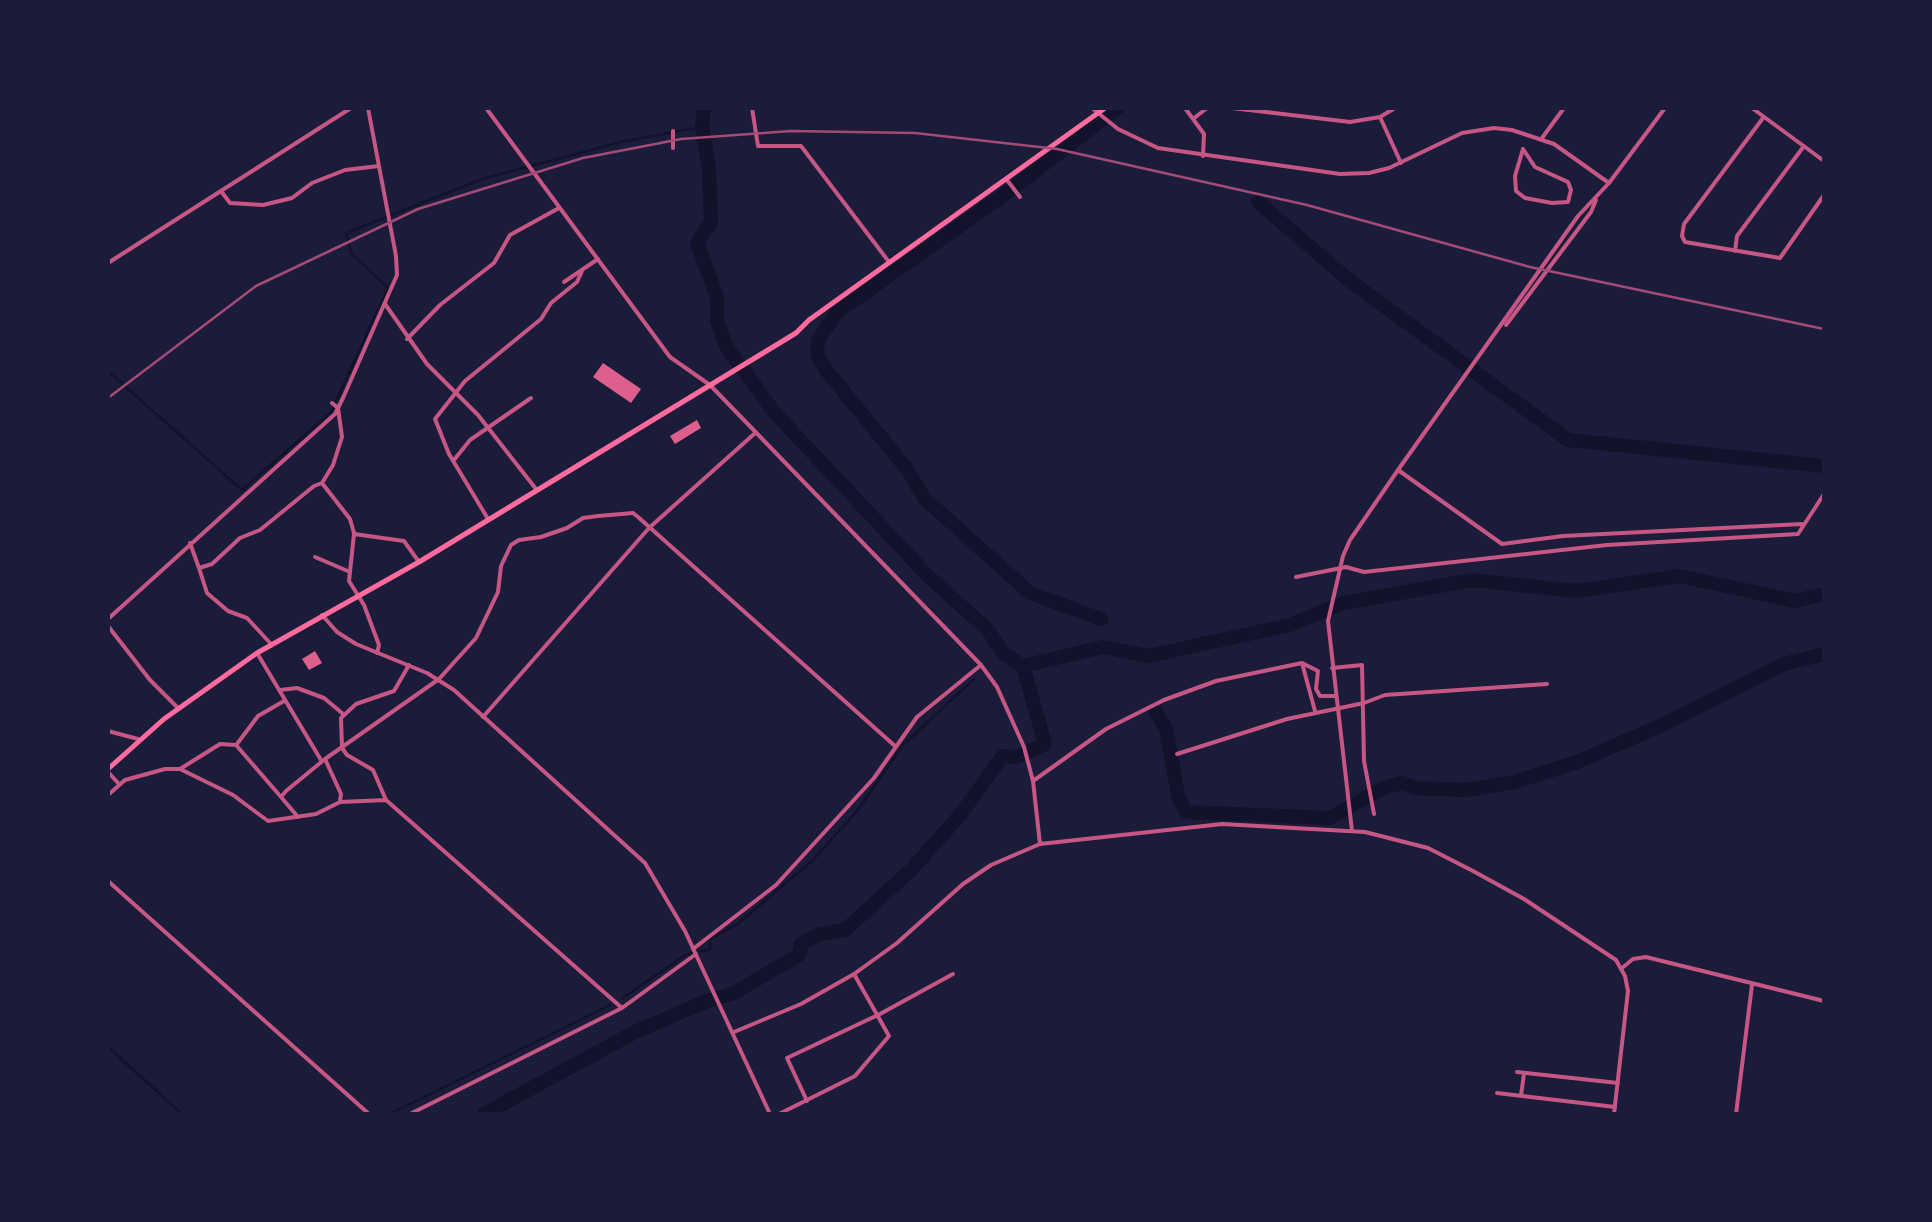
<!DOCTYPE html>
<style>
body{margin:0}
#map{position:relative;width:1932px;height:1222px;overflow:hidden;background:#1b1b3a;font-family:Manrope,sans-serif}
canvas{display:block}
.frame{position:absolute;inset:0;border:110px solid #1b1b3a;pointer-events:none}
</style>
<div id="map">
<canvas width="1932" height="1222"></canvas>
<div class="frame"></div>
</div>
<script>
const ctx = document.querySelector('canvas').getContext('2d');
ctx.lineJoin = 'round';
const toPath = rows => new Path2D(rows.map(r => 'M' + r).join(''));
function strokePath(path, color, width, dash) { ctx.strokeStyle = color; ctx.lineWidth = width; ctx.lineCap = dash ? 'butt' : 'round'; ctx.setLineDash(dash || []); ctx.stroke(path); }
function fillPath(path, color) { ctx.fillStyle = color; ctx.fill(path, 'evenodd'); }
strokePath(toPath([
 [108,371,242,490,331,412,388,288,351,253,346,233,482,179,625,141,702,127],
 [998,655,1003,653],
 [623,998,685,955,710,949,710,939,739,923,813,860,857,811,903,745,974,679],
 [108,1047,182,1114],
 [390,1114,610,1005]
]), '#12122b', 2.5);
strokePath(toPath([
 [704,108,702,127,709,169,711,222,697,243,717,297,717,321,726,346,774,412,928,576,988,630,1003,653,1023,666,1103,647,1148,656,1290,625,1343,603,1473,580,1576,591,1680,576,1795,601,1824,594],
 [1258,202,1350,281,1568,440,1824,466],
 [1101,619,1030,593,924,498,907,469,826,370,817,354,818,341,836,313,1001,197,1118,108],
 [1156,712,1166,729,1179,800,1187,812,1330,818,1383,788,1402,783,1415,788,1465,790,1514,782,1577,762,1660,726,1784,664,1824,654],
 [484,1114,635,1032,707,1001,732,994,799,955,801,944,818,935,845,930,912,869,960,815,1003,756,1017,757,1045,744,1023,666]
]), '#12122b', 14);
fillPath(toPath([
 [603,363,641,389,631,403,593,377],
 [697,420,701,428,675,444,670,436],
 [315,651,322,663,309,670,302,659]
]), '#dd5f8e');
strokePath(toPath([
 [752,108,758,146,801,146,889,262],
 [1185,108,1204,134,1203,156],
 [1232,108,1350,122,1380,117,1395,108],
 [1380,117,1401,163],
 [1763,118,1684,224,1682,236,1685,242,1780,258,1824,195],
 [1193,119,1207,108],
 [673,131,673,148],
 [1542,138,1564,108],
 [1523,149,1535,167,1568,182,1571,190,1568,202,1552,203,1525,198,1516,191,1515,176,1523,149],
 [1007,180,1020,197],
 [221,191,230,203,263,205,292,198,312,183,345,170,379,166],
 [1735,251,1737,236,1804,146],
 [564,282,598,259],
 [385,304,427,364,478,415,536,489],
 [407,339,440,305,494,263,510,235,559,208],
 [454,460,470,440,531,398],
 [1398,470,1502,544,1563,536,1802,524],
 [322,483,350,519,354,533],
 [488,519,449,454,435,419,465,381,541,319,551,303,577,282,582,271],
 [190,543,199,568,212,564,240,538,260,530,314,486,322,483,333,465,342,437,338,408,332,403],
 [315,557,350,572],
 [199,568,207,593,228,611,247,618,271,644],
 [1296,577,1346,567,1364,572,1607,545,1798,534,1824,494],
 [108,619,335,414,343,398,397,275,396,256,368,108],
 [108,626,150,680,178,708],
 [257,653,321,760],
 [377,653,379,645,364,605,349,581,354,534,404,541,419,562],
 [1302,663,1315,711],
 [1332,668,1362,665,1364,761,1374,814],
 [280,690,297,688,324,698,342,713],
 [483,717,649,528,754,434],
 [108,731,138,739],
 [237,744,258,716,284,701],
 [1177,754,1287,719,1364,703,1385,695,1547,684],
 [325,759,341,794,340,801],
 [180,769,220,744,236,745,281,797],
 [108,772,119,784],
 [1033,781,1106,729,1164,700,1216,681,1302,663,1318,671,1316,689,1320,696,1335,696],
 [108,795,125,780,165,769,180,769,233,795,268,821,316,814,340,802,386,800,622,1008],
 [386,800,373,770,347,755,342,748,341,718,356,704,394,691,409,665],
 [298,817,281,797,286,791,325,759,439,679,476,638,498,592,501,566,511,545,519,540,541,537,567,528,583,518,598,516,633,513,638,517,895,746],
 [108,881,369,1114],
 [693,949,776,885,874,778,917,717,981,665],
 [1622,968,1633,959,1646,957,1824,1001],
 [1517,1072,1618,1083],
 [1497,1093,1615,1107],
 [1521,1096,1524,1073],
 [807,1101,787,1058,880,1014,953,974],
 [410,1114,622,1008,696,954],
 [779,1114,855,1076,889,1036,854,974],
 [1736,1114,1752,985]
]), '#c65784', 4);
strokePath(toPath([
 [486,108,670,357,710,385,981,665,997,687,1024,747,1033,781,1040,844],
 [1092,108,1118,129,1158,148,1340,174,1369,173,1389,168,1462,133,1494,128,1512,130,1554,144,1609,183],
 [1752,108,1824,161],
 [108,263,351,108],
 [1506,325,1591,212,1596,200],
 [322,615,337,632,356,644,427,673,454,690,645,863,685,931,770,1114],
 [1352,831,1328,621,1343,556,1350,540,1398,470,1578,216,1609,183,1665,108],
 [734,1032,801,1004,854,974,897,943,963,884,991,865,1040,844,1222,824,1365,832,1428,848,1473,871,1524,899,1616,960,1625,976,1628,991,1614,1114]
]), '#c65784', 4);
strokePath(toPath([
 [108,769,164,719,257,653,419,562,796,333,809,320,1105,108]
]), '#ff6b9d', 5);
strokePath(toPath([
 [108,398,256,286,418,209,583,158,681,139,791,131,915,133,1057,149,1307,205,1530,267,1824,329]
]), '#a44b75', 2.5);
</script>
